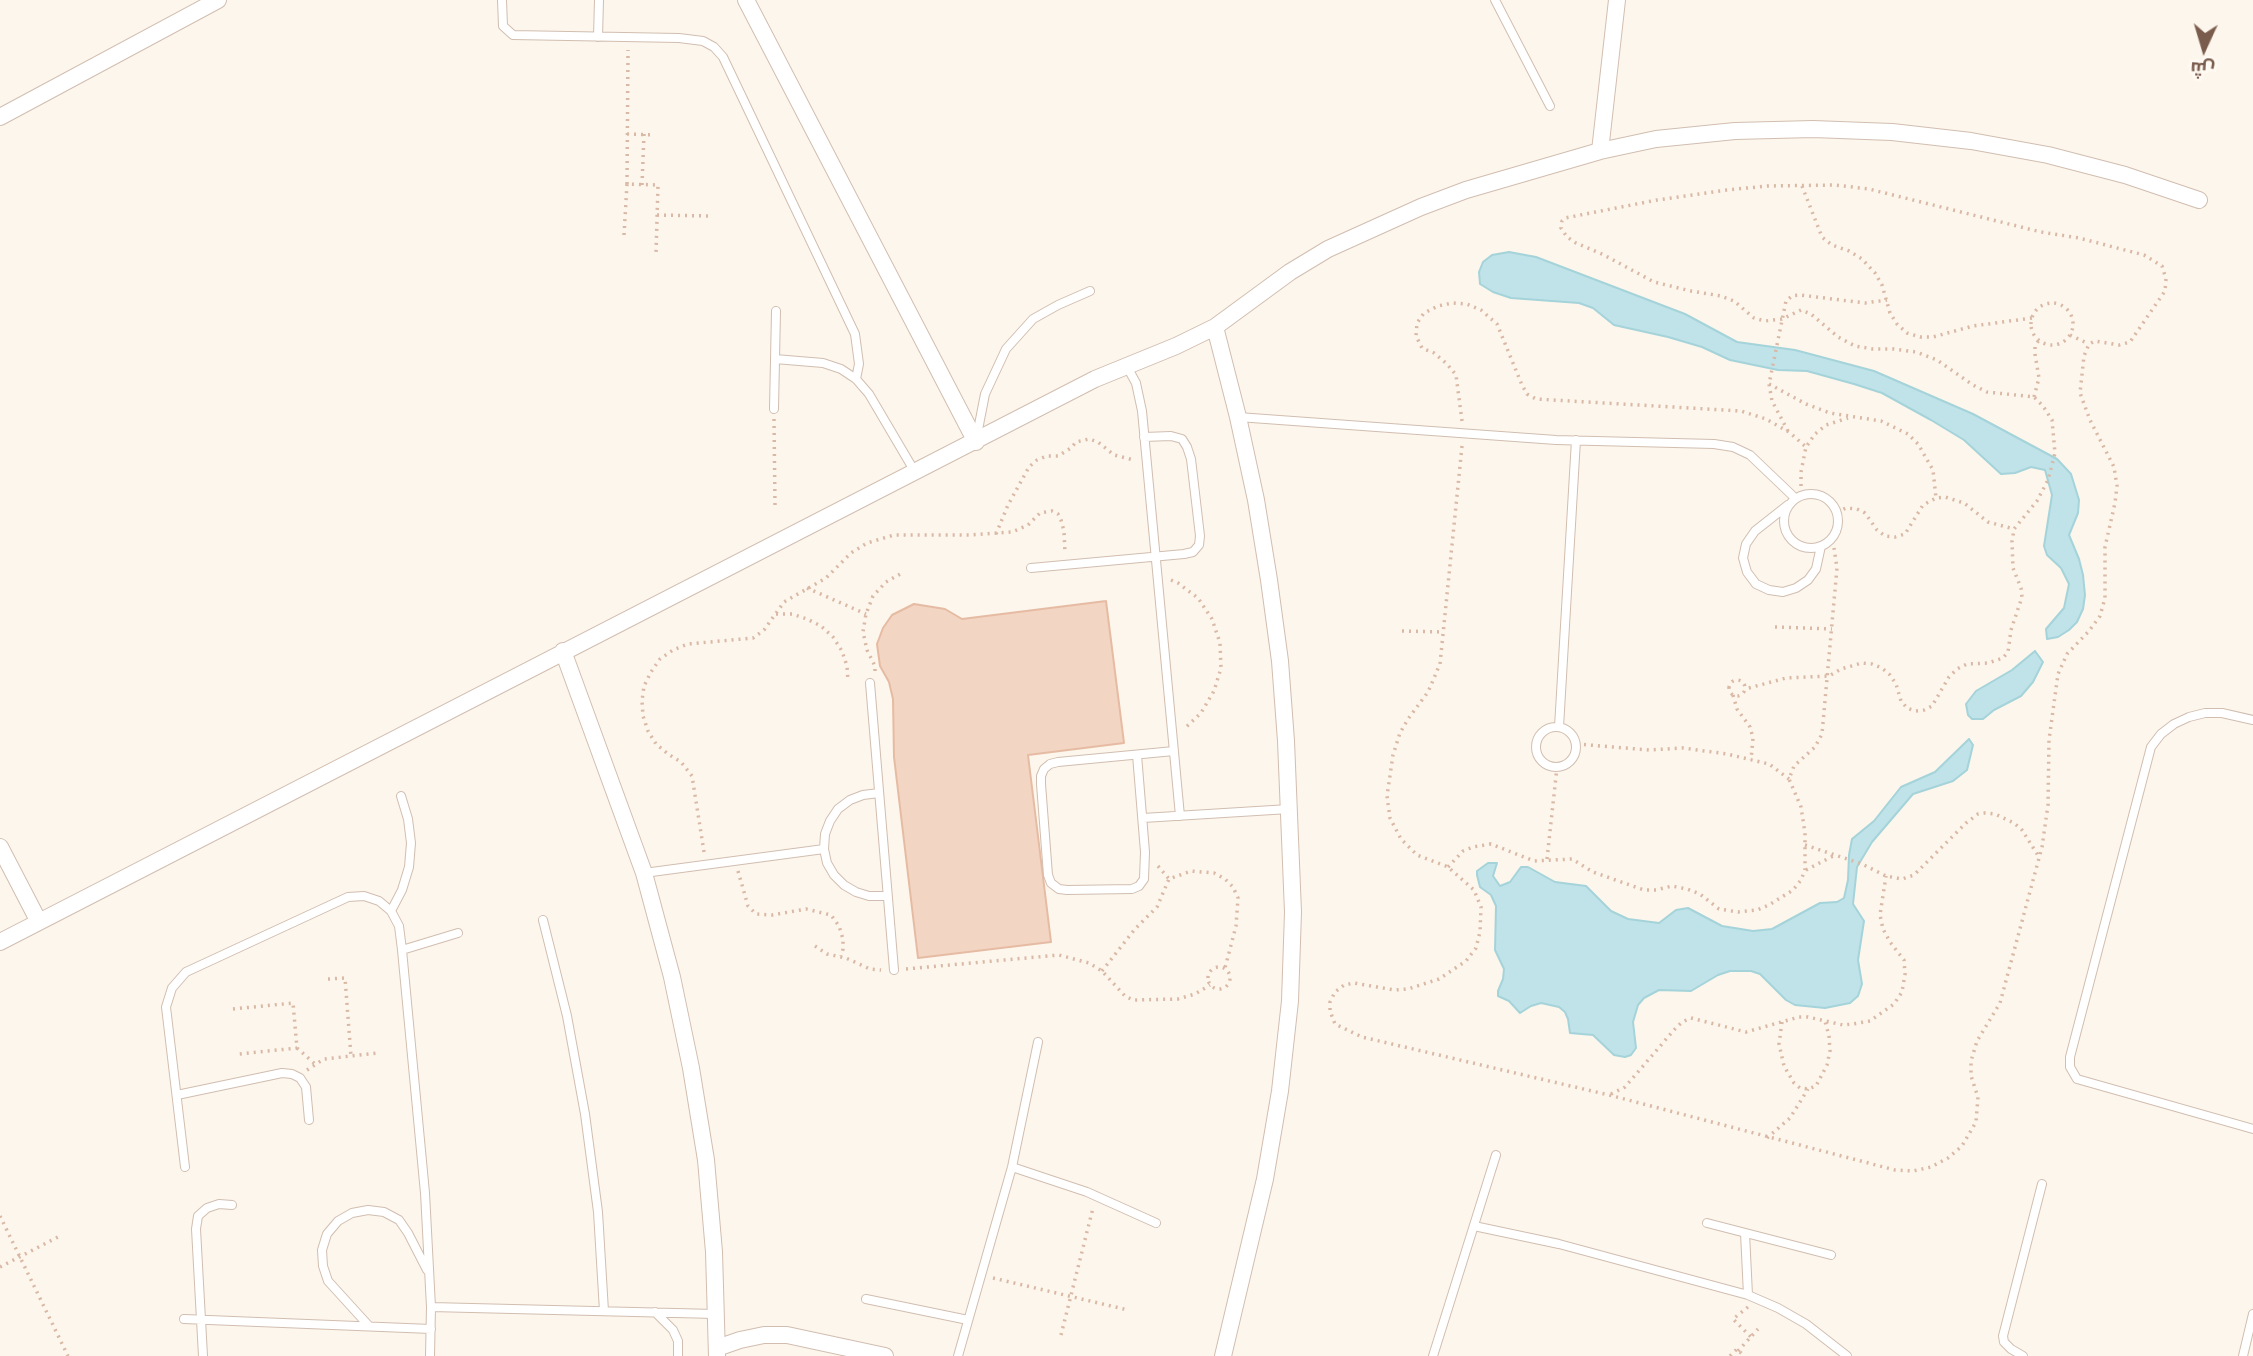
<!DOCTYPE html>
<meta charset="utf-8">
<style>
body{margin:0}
#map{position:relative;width:2253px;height:1356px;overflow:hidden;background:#fdf6ec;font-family:Barlow,Cairo,sans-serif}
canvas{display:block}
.north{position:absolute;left:2169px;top:14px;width:70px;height:70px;-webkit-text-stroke:5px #fffaf3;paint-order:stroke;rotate:184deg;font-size:19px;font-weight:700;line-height:28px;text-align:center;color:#7a5c4d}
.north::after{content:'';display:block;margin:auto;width:24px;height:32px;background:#7a5c4d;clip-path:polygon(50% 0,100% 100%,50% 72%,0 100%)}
</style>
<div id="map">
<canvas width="2253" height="1356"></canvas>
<div class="north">ش</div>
</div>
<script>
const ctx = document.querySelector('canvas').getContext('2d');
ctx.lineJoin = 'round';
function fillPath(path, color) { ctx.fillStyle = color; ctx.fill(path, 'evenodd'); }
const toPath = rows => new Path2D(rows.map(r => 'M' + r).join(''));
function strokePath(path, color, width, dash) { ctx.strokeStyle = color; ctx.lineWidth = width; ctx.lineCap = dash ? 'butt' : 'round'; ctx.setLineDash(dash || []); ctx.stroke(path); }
const water = toPath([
 [1509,252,1536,257,1685,314,1737,342,1795,350,1874,371,1973,414,2057,459,2071,474,2079,500,2078,513,2069,535,2079,559,2083,575,2085,595,2083,609,2077,622,2069,630,2058,637,2047,639,2046,629,2064,608,2069,584,2061,568,2047,555,2044,546,2052,495,2045,470,2031,467,2015,473,2001,474,1964,440,1931,420,1882,393,1854,384,1807,371,1778,370,1730,360,1702,347,1668,337,1614,325,1593,308,1579,303,1511,298,1493,292,1480,284,1479,272,1483,262,1492,255,1509,252],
 [2035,651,2043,662,2033,682,2021,696,1994,710,1983,719,1972,719,1968,715,1966,704,1976,691,2012,670,2035,651],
 [1969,739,1973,745,1967,770,1953,781,1913,794,1872,842,1857,867,1853,904,1864,921,1858,960,1862,984,1858,996,1850,1003,1825,1008,1795,1005,1786,1000,1760,974,1751,971,1730,971,1718,975,1691,991,1659,990,1644,998,1638,1005,1633,1022,1636,1048,1631,1055,1625,1057,1614,1055,1593,1035,1570,1033,1568,1019,1565,1012,1559,1007,1541,1003,1531,1006,1520,1013,1509,1001,1498,996,1498,991,1503,979,1504,969,1495,950,1496,906,1491,895,1480,887,1477,875,1477,871,1488,863,1497,863,1493,876,1500,886,1510,882,1521,867,1528,867,1555,882,1586,886,1611,911,1628,919,1659,923,1676,910,1688,908,1722,926,1753,931,1772,929,1820,903,1837,902,1844,898,1848,880,1849,855,1852,839,1874,821,1901,787,1935,772,1969,739]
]);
fillPath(water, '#bfe3e8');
strokePath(water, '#a5d3da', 2);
const building = toPath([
 [1106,601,1124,743,1028,755,1051,942,918,958,894,757,893,699,889,682,880,666,877,644,883,628,892,615,914,604,945,609,962,619,1106,601]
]);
fillPath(building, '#f3d5c3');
strokePath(building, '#e6bba3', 2);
const service = toPath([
 [502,0,503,26,513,35,679,38,703,41,714,47,723,57,855,334,859,364,856,379],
 [1495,0,1550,106],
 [598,37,599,0],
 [775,359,823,363,841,369,856,379,869,394,915,472],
 [1126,365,1136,383,1142,411,1180,816],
 [774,409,776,311],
 [1238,417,1556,440,1714,444,1733,447,1750,455,1795,498],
 [976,440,985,394,1006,349,1033,319,1058,305,1090,291],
 '1784 521a27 27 0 1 1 54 0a27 27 0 1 1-54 0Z',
 [1788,505,1755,531,1746,544,1743,558,1747,572,1756,584,1769,590,1783,592,1796,588,1808,580,1816,569,1821,546],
 [1031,568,1184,554,1193,552,1199,545,1200,536,1191,459,1187,447,1182,439,1171,436,1144,437],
 [870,683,894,970],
 [2253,720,2222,713,2205,713,2189,717,2174,724,2161,734,2151,747,2070,1057,2070,1067,2077,1079,2253,1129],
 '1536 747a20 20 0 1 1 40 0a20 20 0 1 1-40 0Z',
 [1559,727,1576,440],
 [1137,755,1145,852,1144,879,1139,886,1132,889,1067,890,1059,889,1051,883,1048,875,1041,784,1041,776,1044,769,1050,764,1058,762,1174,751],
 [879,793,863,795,850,800,838,809,830,821,825,834,824,849,827,863,834,875,844,885,856,892,869,896,887,896],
 [1143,818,1289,809],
 [644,873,824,849],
 [391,911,402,890,409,867,411,843,408,819,401,796],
 [543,920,567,1016,585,1114,598,1212,604,1311],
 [402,950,458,933],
 [177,1095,282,1073,292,1074,300,1078,306,1087,309,1120],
 [185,1167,166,1007,172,988,186,972,348,897,364,896,379,901,391,911,399,926,402,950,425,1193,431,1307,430,1356],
 [1012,1167,1087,1192,1156,1223],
 [1707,1223,1831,1255],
 [1474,1226,1559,1244,1748,1295,1778,1308,1806,1324,1847,1356],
 [1745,1233,1748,1295],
 [866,1299,968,1320],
 [431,1307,716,1314],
 [655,1312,673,1330,678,1341,678,1356],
 [184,1319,431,1329],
 [369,1326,328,1281,323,1266,322,1250,327,1234,338,1221,352,1213,368,1210,384,1212,399,1220,408,1233,427,1270],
 [203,1356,196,1229,198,1216,207,1208,219,1204,232,1205],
 [958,1356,1012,1167,1038,1042],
 [1433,1356,1496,1155],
 [2023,1356,2011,1349,2004,1342,2003,1336,2042,1184],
 [2243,1356,2253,1314]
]);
const minor = toPath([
 [746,0,976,442],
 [0,117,218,0],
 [1600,151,1617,0],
 [1215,327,1238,417,1256,500,1269,580,1280,661,1286,741,1293,912,1290,1001,1280,1091,1265,1179,1223,1356],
 [563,651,644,873,672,977,691,1068,706,1160,714,1252,717,1356],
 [0,847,39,922],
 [0,942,1095,379,1176,346,1215,327,1290,272,1328,249,1421,207,1466,190,1600,151,1656,139,1735,131,1813,129,1892,132,1971,141,2048,155,2125,175,2199,200],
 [717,1348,740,1340,764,1335,787,1335,885,1356]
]);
strokePath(service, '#d1beb0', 10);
strokePath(minor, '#d1beb0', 18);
strokePath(toPath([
 [627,134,654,135],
 [627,184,628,50],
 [642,185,644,134],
 [1802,186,1822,237,1832,245,1849,251,1862,259,1875,273,1882,285,1890,313,1897,324,1907,333,1920,337,1933,337,1973,326,2032,318],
 [657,215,708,216],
 [624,235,627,184,658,185,656,253],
 '2031 324a21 21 0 1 1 42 0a21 21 0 1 1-42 0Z',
 [2070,335,2089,344],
 [1769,384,1806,404,1830,413,1881,421,1908,434,1918,444,1933,470,1936,498],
 [2034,397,2039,378,2035,354,2035,346,2039,340],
 [774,419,775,505],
 [1462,421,1456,375,1447,364,1434,353,1422,348,1416,336,1417,323,1424,313,1438,306,1452,303,1467,304,1481,310,1497,324,1522,385,1527,394,1536,399,1741,411,1766,419,1789,432,1806,447],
 [1788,431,1772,401,1769,384,1786,301,1792,296,1800,295,1865,303,1887,300],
 [1462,446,1440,664,1428,692,1408,719,1400,733,1393,755,1387,796,1390,818,1401,839,1417,855,1448,867,1474,890,1481,907,1480,932,1476,948,1466,961,1439,979,1408,989,1394,990,1354,983,1344,985,1335,992,1330,1002,1330,1011,1335,1024,1362,1037,1609,1095,1895,1170,1913,1171,1931,1167,1948,1158,1962,1146,1976,1122,1978,1097,1971,1076,1971,1061,1977,1041,2000,1003,2042,847,2048,805,2049,740,2058,674,2067,654,2089,631,2100,616,2105,598,2105,547,2115,503,2117,486,2114,467,2090,420,2080,393,2084,356,2089,344,2095,341,2119,345,2130,342,2165,291,2166,279,2162,266,2144,255,2079,238,2041,232,1869,189,1835,185,1767,186,1727,190,1657,200,1565,218,1562,221,1561,228,1567,237,1576,243,1604,255,1654,282,1691,291,1721,296,1734,301,1754,318,1765,321,1782,319,1801,310,1811,314,1838,337,1855,346,1873,349,1894,349,1916,352,1937,360,1973,385,1987,392,2034,397,2043,406,2052,420,2055,453,2048,480,2037,501,2014,529,2012,542,2013,568,2021,588,2022,597,2011,630,2008,652,2003,658,1988,663,1967,664,1957,669,1949,677,1932,706,1924,710,1915,711,1907,708,1901,701,1896,684,1890,675,1882,668,1872,664,1862,663,1841,669,1829,676,1786,678,1745,689],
 [1801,486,1801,472,1806,447,1815,434,1826,425,1848,418],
 [1837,512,1846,508,1857,509,1865,513,1877,530,1885,536,1895,537,1905,534,1923,505,1936,498,1945,497,1964,503,1988,522,2014,529],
 [996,534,1008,505,1029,467,1037,460,1047,456,1058,456,1071,448,1076,442,1089,439,1098,442,1114,455,1134,460],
 [1171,580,1178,583,1198,598,1212,619,1220,643,1221,668,1214,691,1201,713,1184,729],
 [807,588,866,614],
 [776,614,792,614,807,619,821,626,833,637,842,651,847,666,848,681],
 [1775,627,1832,629],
 [1402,631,1443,632],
 [875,671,875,666,867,650,863,632,866,614,873,596,886,582,902,573],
 '1729 688a8 8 0 1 1 16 0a8 8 0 1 1-16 0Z',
 [1733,695,1737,709,1750,727,1753,738,1751,760],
 [1577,744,1649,750,1683,748,1727,754,1769,764,1789,779],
 [1805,845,1862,864,1886,876,1902,879,1914,875,1966,823,1978,814,1985,813,1995,814,2014,823,2022,830,2039,857],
 [704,852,692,776,681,762,668,754,656,744,648,731,643,716,642,701,644,686,651,672,660,659,673,650,688,644,753,638,764,630,784,602,826,578,851,553,867,543,894,535,970,535,1012,532,1028,525,1040,513,1052,511,1058,514,1061,520,1064,531,1065,553],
 [1547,859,1557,767],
 [1158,866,1169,879],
 [1448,867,1463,851,1473,847,1491,844,1534,861,1572,859,1593,872,1644,890,1656,890,1672,886,1687,889,1700,894,1719,909,1738,912,1757,910,1769,905,1793,890,1801,880,1805,870,1805,833,1801,807,1789,779,1794,766,1815,747,1822,734,1837,568,1834,548],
 [1806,870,1835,855],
 [738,871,748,906,756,914,772,915,806,909,831,915,839,926,843,939,843,949,841,956],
 [815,946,827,954,846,958,870,969,881,970],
 '1208 978a11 11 0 1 1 22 0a11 11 0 1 1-22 0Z',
 [906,969,1059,955,1089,963,1102,971,1125,996,1133,1000,1178,999,1195,994,1210,985],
 [1102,971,1135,929,1157,907,1169,879,1191,871,1214,873,1225,879,1233,887,1238,898,1236,926,1225,968],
 [328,979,345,978,351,1056],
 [233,1009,293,1003,297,1048,239,1054],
 [1782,1022,1779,1044,1784,1066,1794,1083,1800,1088,1808,1089,1816,1086,1827,1065,1830,1051,1829,1036,1825,1021],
 [297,1048,315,1064],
 [307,1070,324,1059,378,1053],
 [1611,1094,1625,1087,1674,1030,1682,1022,1691,1018,1746,1032,1799,1017,1808,1017,1843,1025,1853,1024,1870,1021,1894,1004,1902,992,1905,974,1904,960,1890,942,1883,929,1880,915,1886,876],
 [1767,1138,1790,1118,1808,1089],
 [0,1216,68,1356],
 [0,1267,58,1237],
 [993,1278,1128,1310],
 [1748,1307,1733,1319,1751,1337],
 [1061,1335,1093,1208],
 [1738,1351,1758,1329],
 [1730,1356,1737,1349,1744,1356]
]), '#d9b8a5', 3.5, [2, 5]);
strokePath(service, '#fff', 8);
strokePath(minor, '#fff', 16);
</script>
